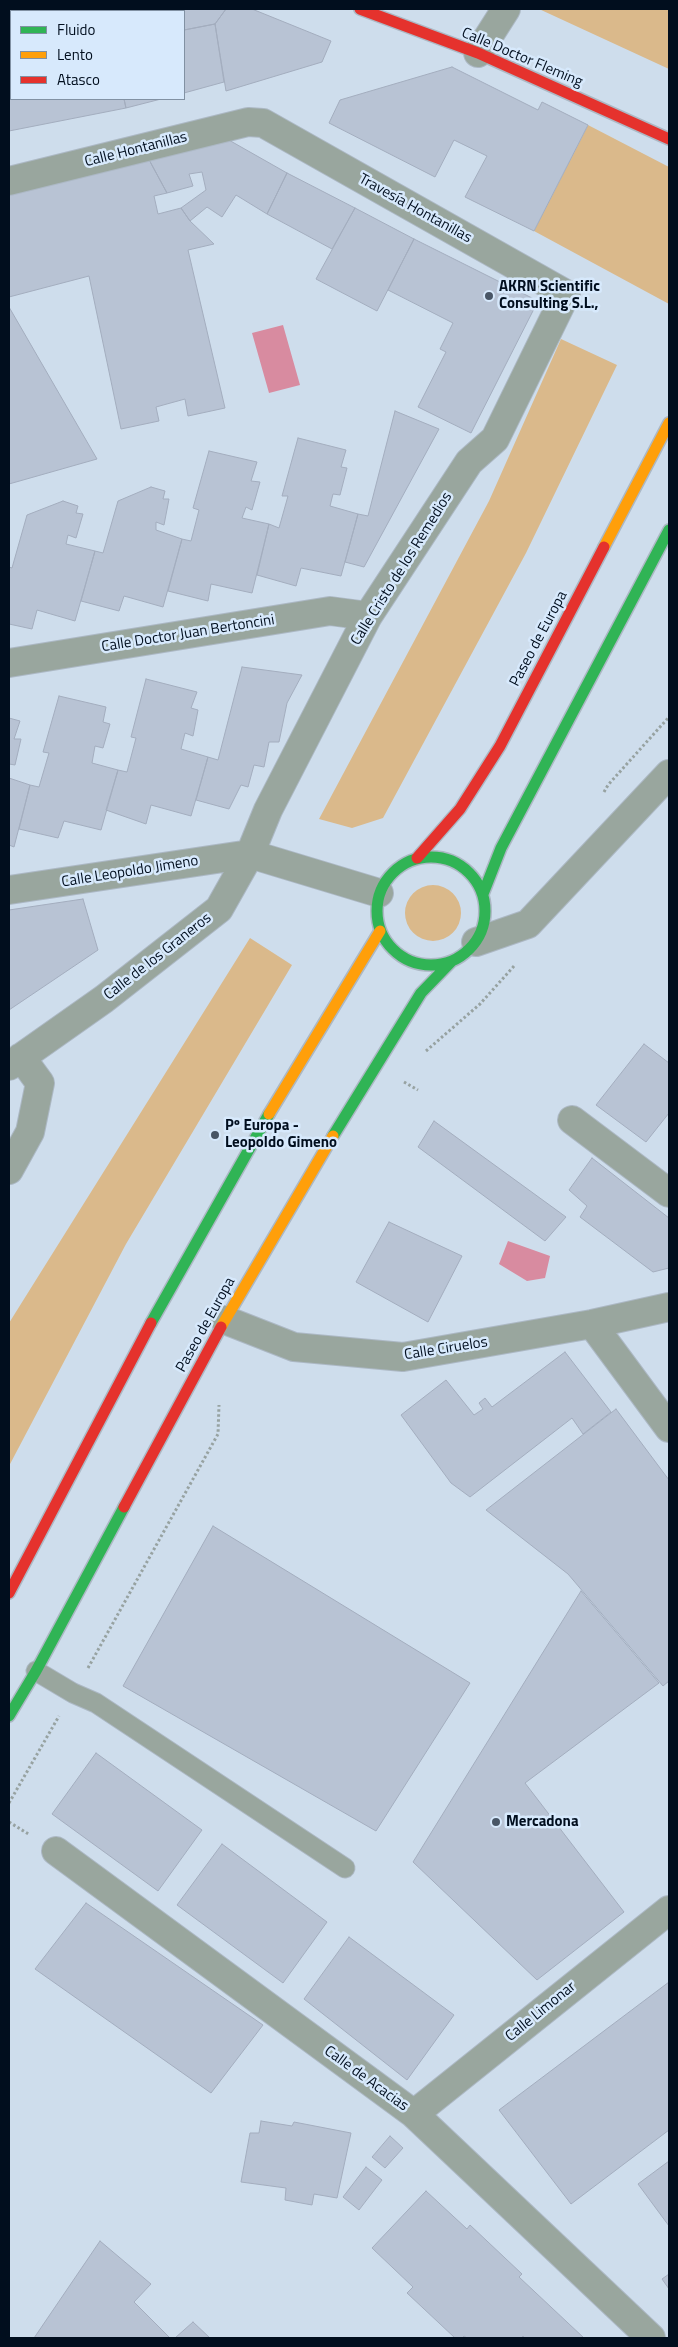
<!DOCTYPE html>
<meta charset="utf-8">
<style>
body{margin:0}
#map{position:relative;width:678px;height:2347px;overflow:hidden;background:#ceddec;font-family:"Titillium Web",sans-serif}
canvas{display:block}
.frame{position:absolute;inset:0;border:10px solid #010e1e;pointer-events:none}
.legend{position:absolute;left:10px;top:10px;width:175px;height:90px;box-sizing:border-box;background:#d7e9fc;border:1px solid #8191a3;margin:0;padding:6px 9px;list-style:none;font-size:15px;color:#010e1e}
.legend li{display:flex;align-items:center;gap:10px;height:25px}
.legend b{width:25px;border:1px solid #8191a3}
</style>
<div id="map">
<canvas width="678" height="2347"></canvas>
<div class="frame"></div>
<ul class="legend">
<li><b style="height:6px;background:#30b455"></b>Fluido</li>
<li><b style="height:6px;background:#ff9f0a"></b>Lento</li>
<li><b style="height:6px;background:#e5322d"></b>Atasco</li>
</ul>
</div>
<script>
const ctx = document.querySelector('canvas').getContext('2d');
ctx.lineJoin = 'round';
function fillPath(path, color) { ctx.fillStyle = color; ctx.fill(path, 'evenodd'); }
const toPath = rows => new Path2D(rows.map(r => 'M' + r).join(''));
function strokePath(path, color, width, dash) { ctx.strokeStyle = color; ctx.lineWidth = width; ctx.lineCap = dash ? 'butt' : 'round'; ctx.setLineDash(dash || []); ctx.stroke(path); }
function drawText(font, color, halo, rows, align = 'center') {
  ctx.font = font + ' "Titillium Web",sans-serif'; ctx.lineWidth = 5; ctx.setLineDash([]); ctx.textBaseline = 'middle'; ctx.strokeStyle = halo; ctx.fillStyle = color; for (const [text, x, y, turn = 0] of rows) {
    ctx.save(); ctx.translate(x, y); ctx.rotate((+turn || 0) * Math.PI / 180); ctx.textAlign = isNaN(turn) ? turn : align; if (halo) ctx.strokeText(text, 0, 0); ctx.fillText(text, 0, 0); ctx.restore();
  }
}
fillPath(toPath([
 [539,9,669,9,669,69],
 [588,125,669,167,669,304,534,231],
 [561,339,617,365,526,553,383,818,352,828,319,819,489,501],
 '405 913a28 28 0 1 1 56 0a28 28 0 1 1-56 0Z',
 [250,938,292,965,126,1244,9,1466,9,1323]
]), '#dab98b');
fillPath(toPath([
 [283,325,300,385,269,393,252,333],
 [508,1241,550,1256,545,1278,527,1281,499,1264]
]), '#d88ba0');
const building = toPath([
 [58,9,134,9,132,11,65,11,58,9],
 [134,9,226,9,215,24,184,30,184,11,132,11,134,9],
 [226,9,252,9,331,41,322,62,226,91,215,24,226,9],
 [215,24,224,82,184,93,184,30,215,24],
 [11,58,11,99,124,99,126,108,9,131,9,59,11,58],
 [452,67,538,110,542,102,588,125,534,231,465,197,487,156,454,140,435,177,329,123,340,100,452,67],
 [124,99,161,99,126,108,124,99],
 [227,139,287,173,267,214,236,195,222,217,207,207,190,221,181,208,206,190,202,172,189,174,193,186,167,193,147,156,227,139],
 [147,156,167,193,154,196,158,214,181,208,190,221,214,244,188,250,225,408,188,416,185,399,156,407,159,421,121,429,89,276,9,297,9,188,147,156],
 [287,173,355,208,332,249,267,214,287,173],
 [355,208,414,239,377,311,316,279,355,208],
 [414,239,538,301,471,433,418,407,446,352,440,349,453,323,388,290,414,239],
 [9,307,97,459,9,484,9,307],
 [395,411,439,429,364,567,345,562,358,514,368,516,395,411],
 [298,438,346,450,341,467,347,468,340,495,333,494,330,506,358,514,341,576,301,568,296,586,257,575,269,524,279,528,288,496,282,496,298,438],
 [209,451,257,462,251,481,260,482,252,510,246,507,242,518,269,524,252,593,211,584,208,601,168,591,182,539,191,541,199,510,193,508,209,451],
 [151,487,165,491,163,499,169,499,164,525,156,522,156,530,182,539,163,607,124,596,119,611,81,601,95,551,103,553,118,501,151,487],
 [63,501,78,506,76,513,83,514,76,538,68,535,66,544,95,551,75,621,37,610,32,629,9,624,9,567,12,568,27,515,63,501],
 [242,667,302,675,287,703,279,742,269,742,264,767,254,765,248,787,241,785,229,809,196,800,208,757,218,760,242,667],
 [146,679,197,692,191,708,198,710,193,736,185,733,181,749,208,757,191,816,151,805,146,824,106,810,118,770,127,772,136,738,131,737,146,679],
 [59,696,106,707,103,722,110,724,103,748,95,746,92,763,118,770,101,830,64,821,58,838,19,829,30,785,39,787,49,753,43,752,59,696],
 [9,718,20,721,14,739,21,739,15,765,9,764,9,718],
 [9,778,30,785,14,847,9,845,9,778],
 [83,899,98,950,9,1010,9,910,83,899],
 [644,1044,669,1063,669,1113,646,1142,596,1105,644,1044],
 [434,1121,566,1217,545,1241,418,1147,434,1121],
 [592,1158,669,1218,669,1268,653,1272,580,1217,587,1206,569,1190,592,1158],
 [389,1222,462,1256,428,1322,356,1282,389,1222],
 [565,1352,611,1412,583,1434,572,1418,470,1497,451,1483,401,1415,446,1380,474,1415,483,1409,479,1403,485,1398,492,1407,565,1352],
 [616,1409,669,1480,669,1681,663,1686,568,1574,486,1510,616,1409],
 [213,1526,470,1683,376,1831,123,1686,213,1526],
 [581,1591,659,1683,525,1783,624,1912,537,1980,413,1862,581,1591],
 [96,1753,202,1830,158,1891,52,1814,96,1753],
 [222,1844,327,1922,283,1983,177,1905,222,1844],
 [86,1903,263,2025,211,2093,35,1969,86,1903],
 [349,1937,454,2015,407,2080,304,1999,349,1937],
 [669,1982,669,2130,571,2204,499,2110,669,1982],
 [261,2121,292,2126,294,2122,351,2133,337,2198,314,2194,312,2205,285,2200,286,2188,241,2182,250,2133,259,2133,261,2121],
 [390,2136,403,2148,385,2168,372,2157,390,2136],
 [669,2161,669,2226,638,2184,669,2161],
 [366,2167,382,2180,359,2210,343,2197,366,2167],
 [426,2191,467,2229,470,2225,522,2274,519,2277,584,2338,525,2338,523,2336,521,2338,467,2338,464,2336,462,2338,455,2338,407,2293,413,2287,372,2248,426,2191],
 [100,2241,151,2284,134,2302,170,2338,34,2338,100,2241],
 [669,2274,669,2289,662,2279,669,2274],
 [193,2322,210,2338,175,2338,193,2322]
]);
fillPath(building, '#b8c3d4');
strokePath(building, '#a3adbe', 1);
const lane = toPath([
 [36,1671,73,1693,96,1703,345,1868]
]);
const street = toPath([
 [478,53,506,9],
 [9,181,248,122,263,123,566,294,495,439,469,462,368,616,268,810,250,854,9,890],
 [9,663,330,611,368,616],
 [476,942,528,924,669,774],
 [9,1066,104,999,219,909,250,854,379,893],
 [572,1120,669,1193],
 [9,1170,30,1132,40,1083,21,1057],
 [225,1320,294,1347,403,1357,592,1324,669,1307],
 [592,1324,669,1428],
 [56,1851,414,2114,651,2338],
 [414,2114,669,1910]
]);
const fast = toPath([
 '377 911a54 54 0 1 1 108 0a54 54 0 1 1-108 0Z',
 [483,894,501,848,669,530],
 [333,1136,421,993,451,962],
 [151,1323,269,1114],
 [9,1716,36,1671,124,1507]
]);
const slow = toPath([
 [604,547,669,423],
 [269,1114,380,931],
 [221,1327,333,1136]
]);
const jam = toPath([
 [360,9,478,53,669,139],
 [417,858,460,809,500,746,604,547],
 [124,1507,221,1327],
 [9,1593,151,1323]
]);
strokePath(lane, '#acb8c4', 21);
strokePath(street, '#acb8c4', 30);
strokePath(fast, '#acb8c4', 14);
strokePath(slow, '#acb8c4', 14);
strokePath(jam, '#acb8c4', 14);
strokePath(toPath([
 [604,792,608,785,669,717],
 [426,1051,480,1004,515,965],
 [404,1082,418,1090],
 [88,1668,218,1434,219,1405],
 [9,1803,59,1716],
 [9,1822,30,1835]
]), '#97a2a1', 3, [2.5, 2.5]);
strokePath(lane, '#99a69e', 19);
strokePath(street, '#99a69e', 28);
strokePath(fast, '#30b455', 11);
strokePath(slow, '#ff9f0a', 11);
strokePath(jam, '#e5322d', 11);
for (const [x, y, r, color] of [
 [489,296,5,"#495666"],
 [215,1135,5,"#495666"],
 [496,1822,5,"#495666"]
]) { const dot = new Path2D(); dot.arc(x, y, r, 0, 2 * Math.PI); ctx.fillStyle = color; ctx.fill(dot); strokePath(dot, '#d7e9fc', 2); }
drawText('15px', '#010e1e', '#d7e9fc', [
 ["Calle Doctor Fleming",522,58,23],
 ["Calle Hontanillas",136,150,-14],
 ["Travesía Hontanillas",415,209,29],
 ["Calle Cristo de los Remedios",402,569,-58],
 ["Calle Doctor Juan Bertoncini",188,634,-9],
 ["Paseo de Europa",539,639,-62],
 ["Calle Leopoldo Jimeno",130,872,-9],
 ["Calle de los Graneros",158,957,-38],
 ["Paseo de Europa",206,1325,-61],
 ["Calle Ciruelos",446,1349,-9],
 ["Calle Limonar",541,2012,-39],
 ["Calle de Acacias",366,2079,36]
]);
drawText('bold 15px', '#010e1e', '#d7e9fc', [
 ["AKRN Scientific",499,287],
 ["Consulting S.L.,",499,304],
 ["Pº Europa -",225,1126],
 ["Leopoldo Gimeno",225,1143],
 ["Mercadona",506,1822]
], 'left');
</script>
